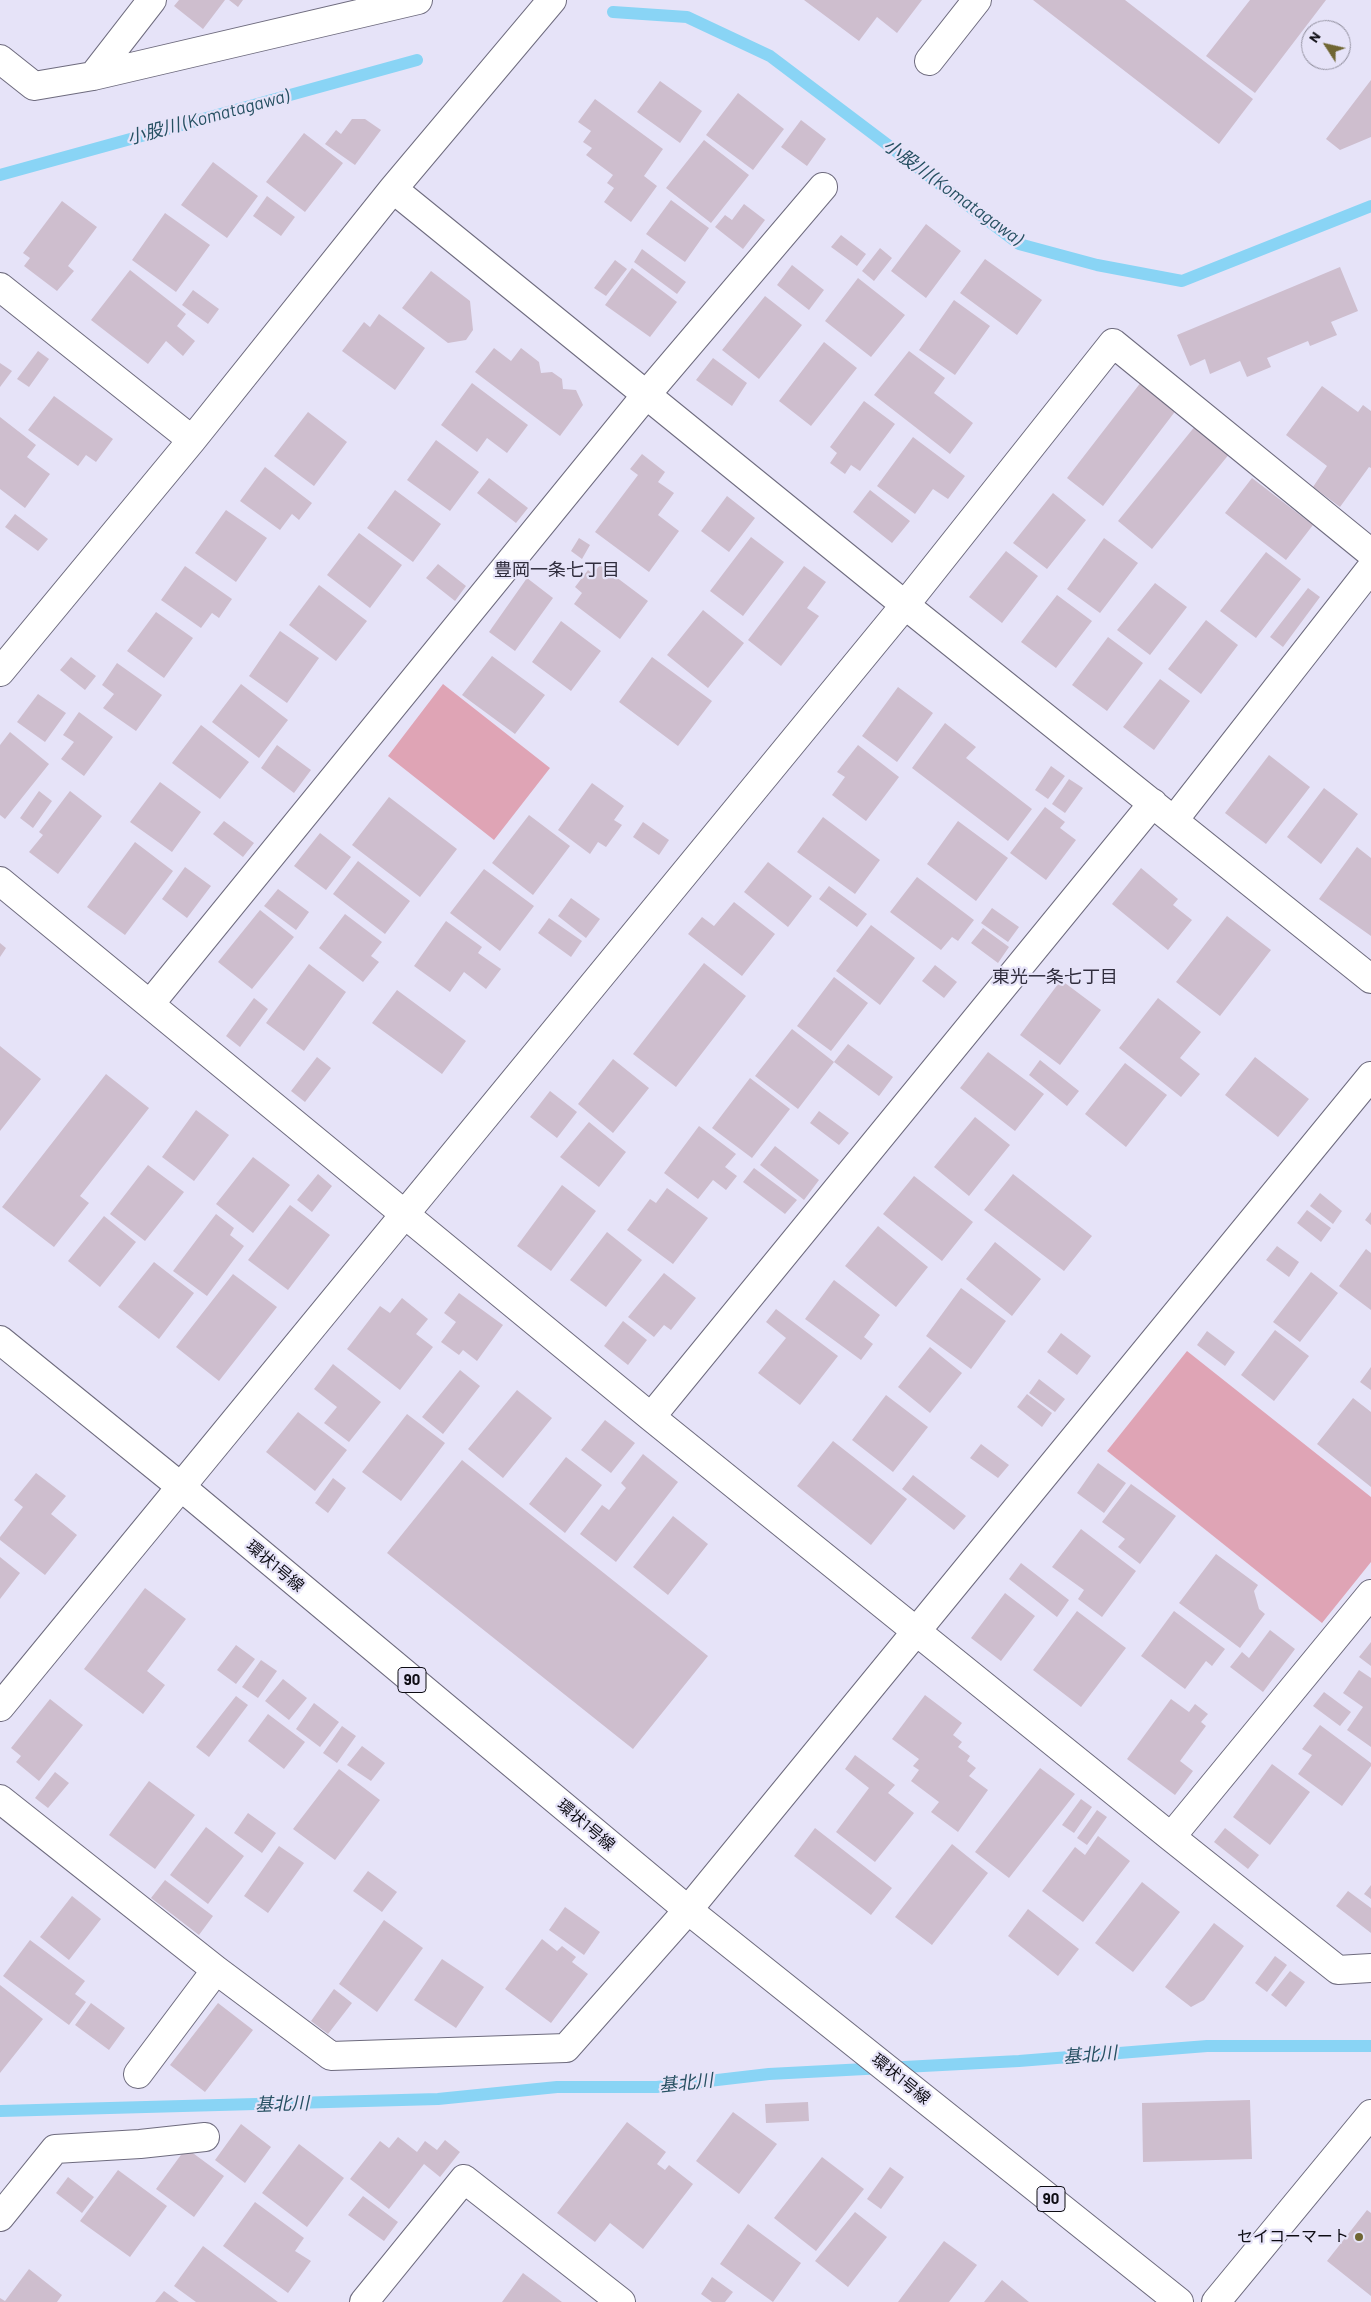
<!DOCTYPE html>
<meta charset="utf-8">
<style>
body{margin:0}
#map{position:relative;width:1371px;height:2302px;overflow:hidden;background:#e6e3f8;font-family:Barlow,sans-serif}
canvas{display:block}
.north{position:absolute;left:1301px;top:20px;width:50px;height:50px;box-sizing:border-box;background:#e6e3f8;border:1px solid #8f8d9c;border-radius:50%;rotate:305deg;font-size:14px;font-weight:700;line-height:20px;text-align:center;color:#0d0c13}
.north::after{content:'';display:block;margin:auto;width:18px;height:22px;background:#706633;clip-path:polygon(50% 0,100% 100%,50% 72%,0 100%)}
</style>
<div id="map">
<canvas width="1371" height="2302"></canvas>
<div class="north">N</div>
</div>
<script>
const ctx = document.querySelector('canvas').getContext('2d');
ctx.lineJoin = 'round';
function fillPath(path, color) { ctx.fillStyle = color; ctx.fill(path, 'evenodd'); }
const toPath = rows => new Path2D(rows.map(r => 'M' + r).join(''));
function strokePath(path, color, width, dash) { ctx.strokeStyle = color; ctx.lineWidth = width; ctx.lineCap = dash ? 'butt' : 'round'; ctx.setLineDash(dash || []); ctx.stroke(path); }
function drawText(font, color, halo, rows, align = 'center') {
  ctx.font = font + ' Barlow,"Noto Sans JP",sans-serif'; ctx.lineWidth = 4.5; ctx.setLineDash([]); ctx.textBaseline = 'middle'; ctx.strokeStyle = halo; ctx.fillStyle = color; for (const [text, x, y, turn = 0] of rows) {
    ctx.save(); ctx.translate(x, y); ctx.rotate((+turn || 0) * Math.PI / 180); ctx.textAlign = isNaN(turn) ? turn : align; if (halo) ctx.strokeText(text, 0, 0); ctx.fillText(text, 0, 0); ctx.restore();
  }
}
fillPath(toPath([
 [443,684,550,768,494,840,388,756],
 [1187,1351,1371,1497,1371,1562,1322,1623,1107,1451]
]), '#dfa4b5');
strokePath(toPath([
 [613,12,687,17,770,56,1019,244,1097,265,1182,281,1371,206],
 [0,175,417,60],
 [0,2111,438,2099,557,2087,657,2087,769,2074,1019,2061,1207,2046,1371,2046]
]), '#89d4f5', 12);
fillPath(toPath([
 [179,0,225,0,203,29,174,6],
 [229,0,243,0,238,7],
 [804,0,922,0,897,33,877,17,859,41],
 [1033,0,1125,0,1253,99,1219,144],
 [1250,0,1326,0,1255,93,1206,56],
 [1371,80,1371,137,1340,150,1326,139],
 [660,81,702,111,680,143,637,112],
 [738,93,784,129,753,170,706,135],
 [595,99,663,149,644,176,657,186,631,222,604,202,614,188,607,183,613,175,586,155,592,148,583,142,591,131,578,122],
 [352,119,365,119,381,130,355,165,325,144,336,130,341,134],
 [801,120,826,139,807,166,781,147],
 [304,133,343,163,305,212,266,182],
 [704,140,749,175,711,223,666,188],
 [213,162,258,196,227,238,181,205],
 [267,196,295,217,281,236,253,216],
 [671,200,709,228,685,262,646,234],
 [62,201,97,227,68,266,74,271,57,291,24,266,30,258,23,253],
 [744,204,765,220,743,249,715,227,725,215,732,220],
 [165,213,210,245,176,292,132,260],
 [926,224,961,251,926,298,891,271],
 [841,235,866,254,857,266,831,247],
 [880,248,892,258,874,281,862,271],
 [642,249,686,282,677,294,634,262],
 [985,259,1042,300,1017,335,960,293],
 [615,260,627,269,606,296,594,288],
 [792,265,824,290,809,310,777,285],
 [1340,267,1358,311,1331,322,1337,335,1310,346,1308,341,1267,358,1271,367,1247,377,1240,361,1210,374,1205,359,1190,366,1177,335],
 [632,268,677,302,650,337,605,305],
 [130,270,186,314,177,326,195,341,183,356,166,341,148,364,91,320],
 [431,271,470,301,473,330,466,340,448,343,402,308],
 [858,278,905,315,871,357,825,321],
 [193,290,219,309,208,324,182,305],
 [765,296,802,325,759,379,722,350],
 [954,300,990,326,955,375,919,350],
 [379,314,425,348,395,390,342,351,364,322,370,327],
 [824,342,857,368,811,426,779,401],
 [494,348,511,361,521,348,539,362,541,373,552,372,562,379,563,389,576,390,583,405,560,436,475,372],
 [38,351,49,359,29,387,17,379],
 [909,351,945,378,934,393,973,423,950,454,874,395],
 [713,358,747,383,732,406,696,380],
 [0,363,12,371,0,387],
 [1145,377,1180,405,1103,506,1067,478],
 [472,383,528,425,507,453,487,438,477,452,441,425],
 [1322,386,1358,412,1363,405,1371,411,1371,468,1369,467,1340,507,1313,487,1327,466,1286,435],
 [54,396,113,439,96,462,86,455,78,466,28,430],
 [864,401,895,424,860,471,851,465,845,474,830,463,837,453,830,447],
 [308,412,347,442,314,486,274,456],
 [0,417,36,445,27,457,50,474,25,508,0,489],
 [1196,425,1230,453,1152,549,1118,521],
 [913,437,965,476,948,499,933,489,915,514,877,486],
 [436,440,479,472,450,511,407,480],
 [642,454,665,472,658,482,674,493,658,515,679,531,649,572,595,532,638,475,630,469],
 [265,467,312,503,299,520,292,514,280,530,240,501],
 [489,478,528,508,516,523,477,493],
 [1252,478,1313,525,1286,560,1225,513],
 [395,490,441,524,413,562,367,528],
 [870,490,910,521,892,543,853,512],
 [1053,493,1086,520,1047,569,1013,543],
 [727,496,755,518,729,552,701,531],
 [226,510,267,538,236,582,195,553],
 [15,514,48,539,38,551,5,527],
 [359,533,402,565,370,608,327,575],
 [751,537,784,562,743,616,710,591],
 [579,538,590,545,582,559,571,551],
 [1104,538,1138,563,1100,613,1067,589],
 [1006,551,1038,576,1002,623,969,597],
 [1266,552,1301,579,1256,638,1220,611],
 [438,564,466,586,455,601,426,578],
 [600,565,648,601,620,639,574,604,582,593,575,587,588,570,593,574],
 [185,566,232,599,219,618,212,613,201,628,161,600],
 [804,566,826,582,807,608,819,616,781,666,748,640],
 [527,578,553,598,515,651,489,632],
 [1155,583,1187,607,1150,655,1117,630],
 [319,585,367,621,336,661,289,625],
 [1308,588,1320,597,1283,647,1270,637],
 [1057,595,1092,621,1056,668,1021,642],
 [703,610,744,643,708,688,667,655],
 [156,612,193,638,164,678,127,651],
 [1206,620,1238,645,1201,694,1168,669],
 [561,621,601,651,571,691,532,662],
 [280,631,319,658,287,703,249,676],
 [1108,637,1143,663,1107,711,1072,685],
 [492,656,545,695,515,734,462,695],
 [71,657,96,676,85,690,60,670],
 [652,657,712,701,678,746,619,702],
 [117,663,162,695,136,731,103,708,114,694,102,685],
 [1160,679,1190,701,1154,750,1123,727],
 [241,684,288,720,259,758,212,722],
 [898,687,933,713,897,762,862,736],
 [38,694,66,713,45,742,17,722],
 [79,712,113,737,84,776,61,759,74,742,63,735],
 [945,723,976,747,966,758,1032,809,1008,841,912,768],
 [201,725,249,762,220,799,172,763],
 [10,732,49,764,5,819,0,815,0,745],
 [277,745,311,770,294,793,261,768],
 [858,745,899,777,866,821,832,795,845,777,837,772],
 [1269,755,1310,787,1266,844,1225,813],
 [1051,766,1065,776,1048,799,1035,790],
 [1069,779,1083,788,1065,813,1052,804],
 [160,782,201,812,172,852,130,822],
 [592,783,624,806,614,820,622,825,606,847,598,842,590,854,558,830],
 [1324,788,1358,814,1321,864,1287,837],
 [39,791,52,801,33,828,20,818],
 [70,791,102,816,58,874,29,852,43,835,39,832],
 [389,797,457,849,420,897,352,845],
 [1045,807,1065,822,1060,828,1076,840,1046,880,1010,853],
 [529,815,570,846,533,895,492,863],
 [823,817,880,860,855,894,797,852],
 [224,821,254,843,243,857,213,834],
 [958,821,1008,858,976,901,927,864],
 [643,822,669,840,659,855,633,837],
 [320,833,351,857,326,890,294,866],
 [135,842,173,871,125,935,87,907],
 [1357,847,1371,858,1371,936,1319,899],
 [358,861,410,901,385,934,333,894],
 [768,862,812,896,788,927,744,892],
 [185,867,211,886,187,918,162,899],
 [1141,868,1178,899,1173,905,1192,920,1168,950,1112,904],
 [484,869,534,906,500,951,450,913],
 [917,877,974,920,958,941,952,937,941,950,890,912],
 [829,886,867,914,857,927,819,899],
 [278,889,309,912,296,930,264,906],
 [571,898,600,919,586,938,558,916],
 [734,902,775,934,742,976,688,934,702,917,714,926],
 [992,908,1019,927,1008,942,981,923],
 [260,910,294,937,252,989,218,962],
 [345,914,382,942,371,956,379,962,363,982,319,948],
 [1227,916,1271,950,1220,1016,1176,982],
 [549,918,582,941,571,957,538,933],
 [446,921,482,947,478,953,501,969,486,989,464,972,450,992,414,966],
 [871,925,915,958,880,1005,836,971],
 [983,928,1009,947,998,963,971,943],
 [0,943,6,948,0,957],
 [704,963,746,996,676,1087,633,1054],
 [309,964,346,992,304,1051,266,1023],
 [935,965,957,982,944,998,922,981],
 [834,977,868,1003,831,1051,797,1026],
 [1061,980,1101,1010,1060,1065,1020,1035],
 [397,990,466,1041,442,1074,372,1023],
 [254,998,268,1009,240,1047,226,1036],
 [1158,998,1201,1032,1180,1058,1200,1074,1181,1097,1119,1048],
 [792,1029,834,1062,798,1109,755,1076],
 [848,1044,893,1077,879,1096,834,1062],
 [0,1046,41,1079,0,1131],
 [988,1052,1044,1094,1015,1131,960,1088],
 [317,1057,331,1068,305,1102,291,1091],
 [1255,1057,1309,1099,1278,1137,1225,1095],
 [613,1059,649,1088,613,1133,578,1104],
 [1040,1060,1079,1091,1067,1106,1029,1075],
 [1125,1063,1167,1095,1126,1147,1085,1114],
 [106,1074,149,1108,80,1196,89,1203,54,1247,2,1207],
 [750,1078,790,1109,752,1158,712,1128],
 [550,1091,577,1112,557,1138,530,1117],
 [196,1110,229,1135,194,1181,162,1157],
 [819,1111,849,1133,839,1145,810,1123],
 [975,1117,1010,1145,969,1196,934,1167],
 [589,1122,626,1152,599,1187,560,1157],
 [699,1126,736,1154,725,1167,737,1176,726,1190,713,1180,698,1199,664,1173],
 [775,1146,819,1180,804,1200,760,1165],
 [253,1157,290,1185,253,1233,216,1204],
 [148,1165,184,1192,145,1241,110,1214],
 [754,1168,797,1200,785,1214,743,1182],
 [318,1174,332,1186,312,1212,297,1200],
 [1013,1174,1092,1236,1064,1271,984,1210],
 [914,1176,973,1222,942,1261,883,1214],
 [562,1185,596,1211,551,1271,517,1246],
 [667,1188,708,1218,673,1264,627,1230,650,1199,656,1203],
 [1320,1193,1342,1211,1333,1224,1310,1206],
 [290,1205,330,1235,288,1290,248,1260],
 [1307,1210,1331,1228,1321,1242,1297,1223],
 [1371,1212,1371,1225,1365,1220],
 [216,1214,234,1228,230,1235,244,1246,207,1296,173,1271],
 [104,1216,136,1242,100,1287,68,1261],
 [878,1226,928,1267,896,1307,845,1266],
 [607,1232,642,1260,606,1307,570,1280],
 [995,1242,1041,1279,1012,1316,966,1279],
 [1277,1246,1299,1262,1289,1277,1266,1260],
 [1366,1249,1371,1253,1371,1310,1339,1286],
 [154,1262,194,1293,159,1339,118,1307],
 [1311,1272,1338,1293,1300,1342,1273,1322],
 [664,1273,696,1298,671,1330,664,1325,654,1337,628,1317],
 [233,1274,277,1307,219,1381,176,1347],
 [834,1280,880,1315,864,1337,873,1344,861,1360,805,1319],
 [961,1288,1006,1321,971,1369,926,1336],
 [459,1293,503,1325,477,1361,463,1350,459,1355,441,1342,456,1322,444,1313],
 [402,1298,428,1319,416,1334,433,1347,400,1390,347,1349,380,1306,390,1313],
 [776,1309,838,1356,800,1405,758,1373,786,1338,766,1322],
 [623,1321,647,1340,628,1365,604,1346],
 [1275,1330,1309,1356,1274,1401,1241,1375],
 [1207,1331,1235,1352,1225,1366,1197,1345],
 [1061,1333,1091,1356,1077,1375,1047,1352],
 [930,1347,962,1373,930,1413,898,1387],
 [333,1364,381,1402,349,1442,324,1423,337,1407,314,1389],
 [1371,1367,1371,1390,1360,1382],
 [460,1370,480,1386,443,1434,422,1417],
 [1039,1379,1065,1399,1055,1412,1029,1393],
 [517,1390,552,1418,503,1478,468,1449],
 [1027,1394,1052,1413,1042,1427,1017,1407],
 [886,1395,928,1427,893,1472,852,1440],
 [1353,1398,1371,1412,1371,1487,1317,1444],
 [298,1412,347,1450,315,1491,266,1452],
 [407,1414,445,1443,401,1501,362,1472],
 [605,1420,635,1443,611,1473,581,1450],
 [833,1441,907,1499,871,1545,797,1486],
 [981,1444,1009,1465,998,1478,970,1458],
 [643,1454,678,1482,616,1562,580,1534,602,1505,609,1510,626,1488,621,1483],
 [566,1457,602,1485,565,1533,529,1504],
 [462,1460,708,1656,633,1749,387,1553],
 [1098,1463,1126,1483,1104,1513,1077,1493],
 [36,1473,66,1496,51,1514,77,1535,45,1575,0,1540,0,1537,23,1507,14,1500],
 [913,1475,966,1516,954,1530,902,1489],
 [333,1478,346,1488,328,1513,315,1503],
 [1131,1484,1176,1516,1140,1564,1118,1547,1125,1539,1102,1522],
 [673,1516,708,1544,668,1595,633,1567],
 [1081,1529,1136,1571,1102,1617,1078,1599,1084,1590,1052,1567],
 [1216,1554,1258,1585,1254,1591,1259,1609,1265,1614,1240,1648,1179,1603],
 [0,1557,20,1573,0,1599],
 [1021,1563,1069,1600,1057,1617,1009,1579],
 [145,1588,186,1619,147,1671,165,1685,143,1714,84,1669],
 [1005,1593,1035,1616,1001,1661,971,1638],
 [1077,1611,1126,1648,1081,1707,1033,1670],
 [1174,1611,1225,1649,1212,1666,1206,1661,1185,1689,1141,1656],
 [1270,1630,1295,1649,1263,1692,1230,1667,1242,1652,1249,1658],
 [1371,1642,1371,1666,1359,1657],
 [236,1645,255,1659,236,1684,217,1670],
 [261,1660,277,1671,258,1698,242,1687],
 [1359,1670,1371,1678,1371,1747,1347,1730,1363,1707,1343,1693],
 [283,1679,307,1698,289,1720,265,1701],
 [1324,1692,1351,1712,1340,1726,1313,1706],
 [925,1695,962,1723,953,1735,962,1742,958,1747,970,1756,967,1761,976,1768,969,1776,988,1790,958,1832,931,1812,939,1802,911,1781,919,1770,913,1766,919,1759,892,1739],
 [236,1696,248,1705,209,1757,196,1747],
 [50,1699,83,1725,39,1781,16,1762,21,1756,11,1748],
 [1171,1699,1189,1712,1195,1704,1208,1714,1201,1722,1206,1726,1180,1761,1193,1771,1175,1795,1127,1759],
 [314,1703,339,1722,320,1747,296,1729],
 [268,1714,305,1742,284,1769,248,1741],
 [1320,1725,1371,1763,1371,1766,1342,1806,1298,1774,1312,1755,1302,1749],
 [342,1726,356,1736,337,1763,323,1753],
 [362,1746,385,1763,371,1781,347,1765],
 [855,1755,895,1785,888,1793,914,1813,875,1862,836,1832,869,1788,845,1769],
 [1272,1764,1310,1792,1270,1845,1233,1817],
 [1040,1768,1075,1794,1009,1878,975,1852],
 [339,1769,380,1800,335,1860,293,1829],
 [55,1772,69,1783,48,1808,35,1798],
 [149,1781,195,1815,155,1869,109,1835],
 [1081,1799,1092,1807,1074,1833,1062,1825],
 [1097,1810,1107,1817,1087,1845,1077,1838],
 [248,1813,276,1833,262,1853,234,1833],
 [206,1827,244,1856,208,1904,170,1875],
 [815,1828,892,1888,871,1915,794,1856],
 [1225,1828,1259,1855,1248,1869,1214,1842],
 [1098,1836,1130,1861,1083,1922,1042,1891,1075,1847,1085,1855],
 [952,1844,988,1873,932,1945,895,1917],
 [279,1846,304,1863,268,1913,244,1896],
 [368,1871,397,1892,382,1912,353,1891],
 [165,1880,213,1916,199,1935,151,1898],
 [1142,1882,1180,1912,1133,1972,1095,1943],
 [1371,1885,1371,1899,1364,1894],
 [1348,1891,1371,1908,1371,1933,1336,1906],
 [72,1896,101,1919,69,1960,40,1937],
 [565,1907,600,1932,584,1955,549,1930],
 [1028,1909,1079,1949,1058,1976,1008,1936],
 [384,1920,423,1948,377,2012,339,1984],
 [1214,1923,1244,1946,1204,2000,1191,2007,1165,1987],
 [542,1939,557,1951,562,1946,576,1957,572,1962,588,1974,551,2023,505,1989],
 [30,1940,85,1981,75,1994,86,2002,69,2025,3,1976],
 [1275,1956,1287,1965,1267,1992,1255,1983],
 [442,1959,484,1987,456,2028,414,2000],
 [1290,1971,1305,1982,1286,2007,1271,1995],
 [0,1985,43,2019,0,2073],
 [334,1989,352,2003,328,2034,311,2021],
 [91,2003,125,2028,109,2050,75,2025],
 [218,2003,253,2030,205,2092,170,2065],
 [1250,2100,1252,2159,1143,2162,1142,2103],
 [808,2102,809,2121,766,2123,765,2104],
 [733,2112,777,2144,739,2194,696,2161],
 [627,2122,666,2152,657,2164,665,2170,669,2165,693,2184,643,2249,610,2223,595,2242,557,2213],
 [241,2124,271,2147,245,2183,215,2160],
 [398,2137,417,2152,425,2141,437,2150,445,2140,460,2152,440,2177,424,2164,389,2209,350,2179,380,2141,389,2148],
 [299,2144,344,2178,307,2227,262,2193],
 [186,2148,224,2176,194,2217,156,2189],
 [822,2157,864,2189,816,2251,774,2218],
 [890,2167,904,2177,881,2209,867,2199],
 [118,2170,167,2206,130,2257,80,2221],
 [68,2177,94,2197,82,2213,56,2193],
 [363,2196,398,2222,384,2241,348,2215],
 [255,2202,304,2238,295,2251,311,2261,288,2293,223,2246],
 [1367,2210,1371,2213,1371,2296,1327,2261],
 [855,2212,887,2237,848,2287,815,2261],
 [748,2224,801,2263,773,2302,720,2264],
 [944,2241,977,2265,949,2302,898,2302],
 [203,2246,278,2302,196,2302,174,2286],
 [29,2269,62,2295,57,2302,0,2302,0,2298,5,2301],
 [523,2273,562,2302,502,2302],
 [712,2277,733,2292,725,2302,712,2302,701,2294],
 [1002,2280,1029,2302,984,2302],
 [164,2291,179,2302,155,2302]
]), '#cebece');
const minor = toPath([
 [0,59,34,86,93,76,418,0],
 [929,61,977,0],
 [93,76,152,0],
 [393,189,905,605,1371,979],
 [0,287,192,440],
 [0,672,192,440,393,189,552,0],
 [1174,820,1371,568],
 [0,881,651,1417,1171,1837,1338,1970,1371,1968],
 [150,1004,646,395,823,187],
 [651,1417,1153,803],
 [0,1707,905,605,1113,343,1371,553],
 [0,1799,216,1970,331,2056,566,2048,688,1910,1371,1076],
 [1171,1837,1371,1594],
 [138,2074,216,1970],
 [0,2217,55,2149,140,2144,205,2137],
 [364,2302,464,2179,621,2302],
 [1216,2302,1371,2114]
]);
const major = toPath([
 [0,1340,180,1486,688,1910,1179,2302]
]);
strokePath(minor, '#6e6b7e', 30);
strokePath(major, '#6e6b7e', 30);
strokePath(minor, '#fff', 28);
strokePath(major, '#fff', 28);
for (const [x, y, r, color] of [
 [1359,2237,5,"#706633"]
]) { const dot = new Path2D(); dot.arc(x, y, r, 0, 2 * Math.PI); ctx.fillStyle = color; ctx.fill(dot); strokePath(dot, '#e6e3f8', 2); }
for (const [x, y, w] of [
 [412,1680,28],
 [1051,2199,28]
]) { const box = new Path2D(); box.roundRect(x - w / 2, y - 12.5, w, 25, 4); ctx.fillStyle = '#e6e3f8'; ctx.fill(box); strokePath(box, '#0d0c13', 1); }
drawText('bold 15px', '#0d0c13', null, [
 ["90",412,1680],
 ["90",1051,2199]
]);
drawText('16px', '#0d0c13', '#e6e3f8', [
 ["環状1号線",275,1566,40],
 ["環状1号線",586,1825,40],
 ["環状1号線",901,2079,39]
]);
drawText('16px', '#0d0c13', '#e6e3f8', [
 ["セイコーマート",1349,2237]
], 'right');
drawText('italic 18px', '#265062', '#e6e3f8', [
 ["小股川 (Komatagawa)",208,117,-15],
 ["小股川 (Komatagawa)",953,192,36],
 ["基北川",1090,2055,-5],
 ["基北川",686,2083,-6],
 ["基北川",282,2104,-2]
]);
drawText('18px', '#302d3d', '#e6e3f8', [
 ["豊岡一条七丁目",557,570],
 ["東光一条七丁目",1055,977]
]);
</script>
